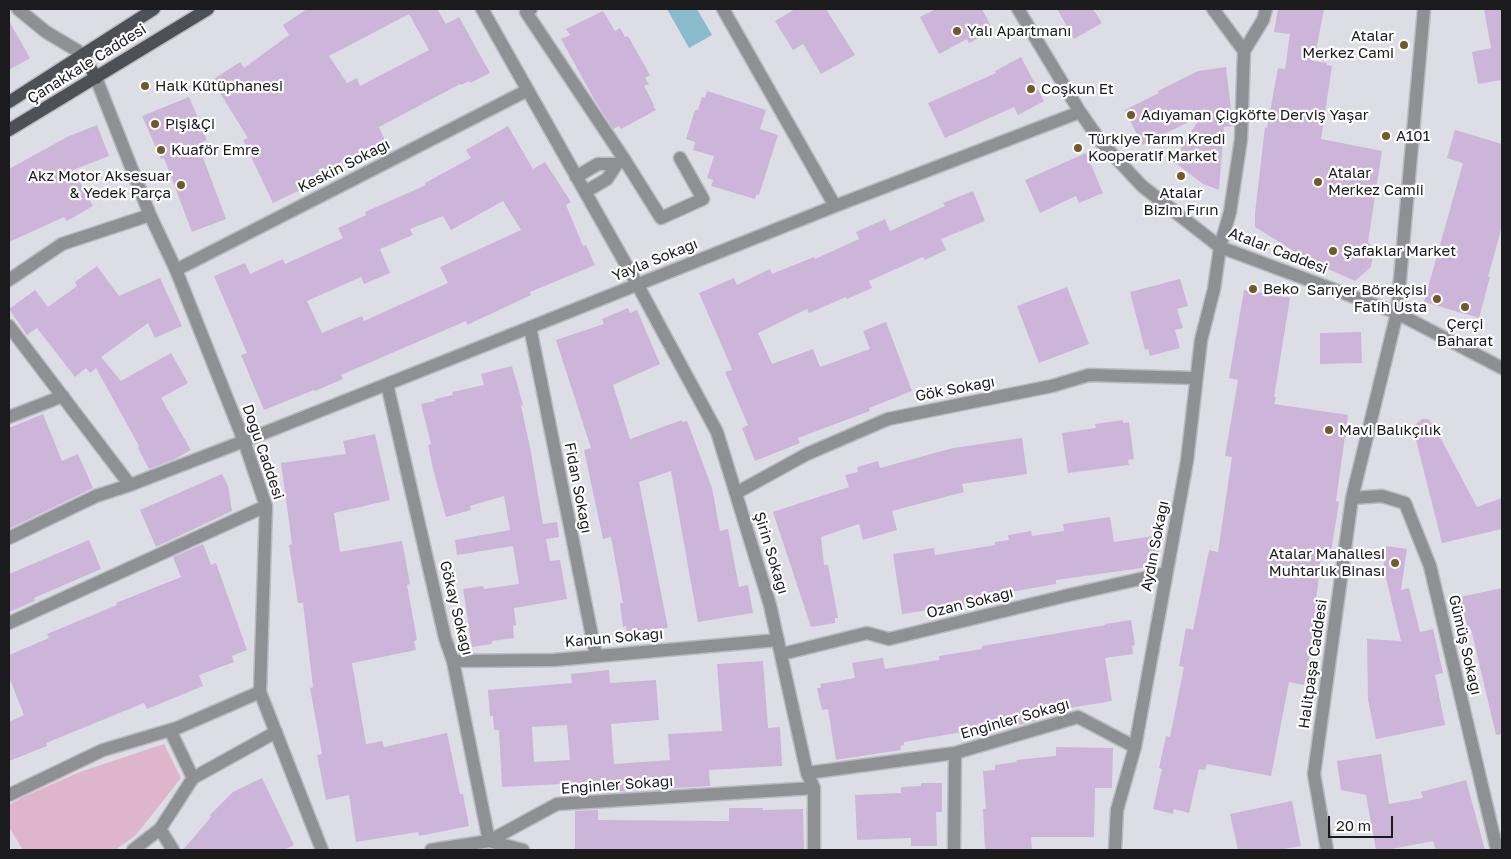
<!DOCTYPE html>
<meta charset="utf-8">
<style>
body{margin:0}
#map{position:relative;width:1511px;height:859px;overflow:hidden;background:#dddee5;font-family:"Golos Text",sans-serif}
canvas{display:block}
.frame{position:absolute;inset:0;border:10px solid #1b1b1e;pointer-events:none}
.scale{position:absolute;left:1328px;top:816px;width:65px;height:22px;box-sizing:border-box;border:2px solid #1b1b1e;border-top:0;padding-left:6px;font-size:15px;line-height:18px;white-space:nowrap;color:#1b1b1e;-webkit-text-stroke:4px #fff;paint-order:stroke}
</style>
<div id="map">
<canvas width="1511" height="859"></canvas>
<div class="frame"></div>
<div class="scale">20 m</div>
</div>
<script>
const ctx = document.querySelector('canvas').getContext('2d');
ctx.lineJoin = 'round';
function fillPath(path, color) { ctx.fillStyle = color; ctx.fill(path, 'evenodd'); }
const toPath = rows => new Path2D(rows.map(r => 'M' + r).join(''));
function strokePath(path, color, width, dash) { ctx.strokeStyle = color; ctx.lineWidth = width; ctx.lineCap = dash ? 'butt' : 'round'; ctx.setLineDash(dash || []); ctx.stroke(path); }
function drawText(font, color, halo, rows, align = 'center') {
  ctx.font = font + ' "Golos Text",sans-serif'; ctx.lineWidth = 4.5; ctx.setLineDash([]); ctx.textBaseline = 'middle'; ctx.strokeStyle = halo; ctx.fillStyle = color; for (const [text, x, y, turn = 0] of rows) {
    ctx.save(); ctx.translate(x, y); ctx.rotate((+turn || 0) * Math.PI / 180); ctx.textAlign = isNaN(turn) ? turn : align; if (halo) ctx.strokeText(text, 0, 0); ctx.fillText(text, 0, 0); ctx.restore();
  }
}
fillPath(toPath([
 [164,744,181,778,136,835,115,850,23,850,9,827,9,805,25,796,80,772]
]), '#deb5cb');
fillPath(toPath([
 [667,9,697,9,712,35,689,48]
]), '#8abbca');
fillPath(toPath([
 [307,9,437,9,446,24,459,17,490,73,470,83,469,81,461,85,460,84,379,127,387,145,357,158,356,154,298,185,300,190,273,203,243,140,248,138,212,80,240,62,244,68,289,35,283,25],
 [409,14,429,50,360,86,357,78,347,83,329,56],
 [795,9,826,9,855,55,821,74,803,44,793,50,775,21],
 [936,9,982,9,993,30,969,43,967,39,939,54,920,17],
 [1057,9,1093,9,1102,23,1074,39],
 [1278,9,1324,9,1314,61,1327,63,1327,65,1332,66,1321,139,1382,151,1368,242,1374,249,1371,267,1355,281,1308,260,1255,227,1255,213,1265,127,1267,128,1278,68,1285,69,1290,34,1274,32],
 [1484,9,1502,9,1502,80,1478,84,1472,52,1491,48],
 [603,11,615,31,620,28,625,37,628,36,650,75,645,78,649,84,644,86,654,105,653,106,656,110,621,129,619,126,613,129,594,99,561,39,570,35,566,29],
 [9,21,30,58,9,70],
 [1021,57,1044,101,1018,115,1014,107,945,138,928,103,996,73,995,71],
 [1226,67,1233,126,1224,127,1219,190,1203,184,1173,161,1201,116,1142,145,1125,110,1159,93,1158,91,1198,71],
 [707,91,766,110,760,129,778,135,759,195,757,194,755,199,711,186,713,180,707,178,714,156,693,150,695,142,686,139,695,110,698,110,702,97,705,98],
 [189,97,207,140,198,144,226,219,192,232,164,158,161,159,142,116],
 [97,125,109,156,73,170,93,206,67,221,64,217,9,242,9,169,67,137],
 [508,126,533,169,545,162,571,202,566,205,583,246,586,245,595,265,530,292,531,295,467,325,466,321,341,375,343,379,315,391,314,390,264,410,241,355,247,353,214,276,245,263,250,274,283,259,285,264,343,238,338,228,366,215,365,212,426,185,425,183,471,158,466,150],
 [503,201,521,230,440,267,448,283,364,321,362,316,322,333,307,301,361,277,364,284,390,273,380,249,413,235,410,229,443,216,451,230],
 [1455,130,1502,144,1502,226,1488,277,1490,277,1479,318,1424,302,1463,163,1447,158],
 [1086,153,1103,193,1079,203,1076,196,1040,213,1025,180],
 [973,191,985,221,941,239,946,250,925,260,923,257,869,281,872,288,847,299,846,297,809,313,807,309,758,333,772,364,813,349,820,367,870,349,863,331,886,322,912,391,869,408,870,411,798,438,800,443,755,461,742,428,748,425,725,372,732,370,731,367,699,293,734,278,737,285,770,269,772,274,814,257,815,259,859,239,856,232,885,219,890,231,945,206,943,203],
 [97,266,119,296,160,278,182,326,155,338,148,323,101,357,121,381,171,353,188,383,161,398,191,450,173,460,149,469,138,448,139,446,96,368,90,373,86,368,75,377,37,328,27,335,9,309,35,290,48,307,77,286,75,282],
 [1180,279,1188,306,1177,309,1183,328,1175,330,1180,348,1150,356,1148,349,1145,350,1130,292],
 [1067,287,1089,344,1039,363,1017,306],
 [1244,290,1290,298,1274,397,1276,397,1274,404,1348,415,1336,501,1339,502,1330,558,1321,556,1310,656,1304,685,1289,682,1271,776,1207,764,1205,770,1199,769,1189,813,1174,809,1173,814,1153,809,1162,769,1159,768,1166,736,1170,737,1184,667,1179,666,1186,628,1193,630,1209,550,1218,552,1232,457,1225,456,1238,380,1229,378],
 [628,308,630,313,637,310,660,364,613,385,630,439,682,420,682,422,687,421,712,488,720,531,728,529,739,587,748,585,753,613,698,622,671,471,639,482,668,628,627,634,626,626,623,627,620,603,623,603,611,537,603,539,584,450,591,448,556,340,604,324,602,319],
 [1361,332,1362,363,1320,364,1320,333],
 [512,366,523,405,521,406,531,452,543,524,557,522,559,537,546,539,550,561,560,560,567,599,514,608,516,625,513,626,514,638,492,641,492,644,472,647,463,589,483,586,484,589,519,584,513,546,457,555,455,540,510,530,504,496,470,506,471,510,446,517,433,469,428,445,431,444,421,404,435,401,435,399,453,395,452,392,484,385,481,374],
 [43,414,62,461,78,454,93,488,9,529,9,428],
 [1422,419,1428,419,1433,424,1477,507,1502,498,1502,529,1442,543,1414,432,1415,425],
 [1123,420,1123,423,1129,422,1134,459,1128,460,1129,465,1068,473,1062,433,1096,428,1095,424],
 [375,434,390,500,334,513,340,552,402,541,410,584,407,585,417,640,414,641,416,650,352,663,366,744,382,741,384,747,447,733,460,794,463,794,469,826,419,836,418,832,356,842,349,795,326,800,317,755,322,754,310,688,313,687,303,603,298,603,289,545,292,544,281,463,346,454,343,441],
 [1022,438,1027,474,962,484,964,492,892,511,897,530,863,540,859,524,821,537,824,565,828,565,838,618,835,618,835,623,811,627,773,512,849,487,845,475,858,472,857,467,878,461,880,468,953,448],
 [222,474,228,486,232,511,156,547,140,510],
 [1110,517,1114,542,1161,535,1156,566,1056,580,1056,584,999,594,1000,599,902,614,893,554,934,548,935,555,995,545,995,542,1009,540,1008,535,1031,531,1032,536,1064,531,1063,524],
 [89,540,101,569,34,598,35,601,9,612,9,574],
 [203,544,211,565,216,563,247,650,232,656,234,662,199,675,203,686,147,709,144,703,46,743,47,746,9,761,9,722,24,715,9,677,9,655,49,638,47,634,117,605,116,603,181,577,173,557],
 [1386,546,1407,549,1401,590,1409,588,1420,632,1433,629,1443,673,1435,675,1445,725,1376,739,1368,700,1367,639,1401,641,1386,578,1382,578],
 [1502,588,1502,734,1496,735,1471,629,1468,630,1460,597],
 [1131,620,1135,645,1132,646,1133,654,1105,658,1112,701,1033,714,1035,721,1003,729,1003,725,904,742,904,745,900,746,901,750,836,760,828,709,822,710,817,688,821,688,820,684,855,678,852,663,883,658,885,669,939,660,939,656,982,649,982,646,1106,625,1105,624],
 [763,661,768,728,780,727,782,766,709,770,710,786,563,795,562,784,502,787,499,730,494,730,493,716,490,716,488,690,572,683,571,674,609,670,610,683,656,680,659,720,611,724,614,764,670,760,668,734,722,731,717,664],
 [567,725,570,760,534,762,532,727],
 [1056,747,1113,748,1112,788,1095,788,1094,837,1031,837,1032,850,985,850,983,809,986,809,983,771,995,770,995,765,1017,762,1016,760,1056,756],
 [1381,754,1389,804,1423,798,1421,792,1466,780,1485,850,1436,850,1433,841,1387,850,1376,850,1366,795,1341,790,1337,761],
 [262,778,294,845,284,850,183,850,211,817,210,815,233,792],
 [921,783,942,783,942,812,936,812,937,846,911,846,911,838,857,840,855,795,901,793,901,787,921,786],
 [1292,801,1301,846,1278,850,1238,850,1230,814],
 [729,808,763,808,763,810,803,809,804,850,575,850,575,811,598,810,598,820,729,821]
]), '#ccb5d9');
const minor = toPath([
 [18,9,46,32,83,54],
 [482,9,637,284,717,432,770,605,807,773,814,788,814,850],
 [531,9,526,12,624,159,661,218,703,199,680,158],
 [723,9,835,206],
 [1018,9,1080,112,1101,142,1142,186,1220,247,1397,313,1502,368],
 [1213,9,1244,51,1263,20,1266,9],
 [96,78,150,215,176,270,244,441,266,506,260,692,322,850],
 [576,177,598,164,617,164],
 [585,192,607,179,617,164,624,159],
 [176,270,528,90],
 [9,280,62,244,150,215],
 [9,326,130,485],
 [530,327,596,656],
 [387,384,445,638,453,661,489,841,523,850],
 [9,417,63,396],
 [736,493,807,454,888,419,1052,386,1089,375,1195,378],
 [1352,498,1382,496,1405,503,1430,566,1497,850],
 [9,538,96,496,130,485,244,441,835,206,1080,112],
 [9,623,266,506],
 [782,654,867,633,889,639,1069,595,1166,573],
 [453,661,554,660,778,640],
 [170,730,193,778],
 [807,773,955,753,1078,717,1135,747],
 [9,795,103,750,177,728,260,692],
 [160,829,173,850],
 [133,850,160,829,193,778,276,732],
 [431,850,489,841,557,804,814,788],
 [954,850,955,753],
 [1115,850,1117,810,1135,747,1187,461,1201,340,1214,289,1220,247,1230,212,1241,139,1244,51],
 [1327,850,1314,774,1352,498,1397,313,1424,9]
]);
const major = toPath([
 [83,54,96,78],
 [9,102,154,9],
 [9,130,208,9]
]);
strokePath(minor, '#babbc1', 15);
strokePath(major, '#babbc1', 15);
strokePath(minor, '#8e9093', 12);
strokePath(major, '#4d5155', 12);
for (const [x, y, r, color] of [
 [957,31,5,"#73592a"],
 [1404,45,5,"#73592a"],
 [145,86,5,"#73592a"],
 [1031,89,5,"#73592a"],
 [1131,115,5,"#73592a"],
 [155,124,5,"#73592a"],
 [1386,136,5,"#73592a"],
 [1078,148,5,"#73592a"],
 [161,150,5,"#73592a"],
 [1181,176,5,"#73592a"],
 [1318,182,5,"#73592a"],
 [181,185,5,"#73592a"],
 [1333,251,5,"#73592a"],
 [1253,289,5,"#73592a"],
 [1437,299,5,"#73592a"],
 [1465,307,5,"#73592a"],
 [1329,430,5,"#73592a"],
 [1395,563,5,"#73592a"]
]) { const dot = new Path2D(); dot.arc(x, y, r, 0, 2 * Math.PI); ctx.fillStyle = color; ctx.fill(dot); strokePath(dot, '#fff', 2); }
drawText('15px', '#1b1b1e', '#fff', [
 ["Yalı Apartmanı",967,31],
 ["Atalar",1394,36,"right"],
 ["Merkez Cami",1394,53,"right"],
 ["Halk Kütüphanesi",155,86],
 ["Coşkun Et",1041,89],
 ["Adıyaman Çiğköfte Derviş Yaşar",1141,115],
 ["Pişi&Çi",165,124],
 ["A101",1396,136],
 ["Türkiye Tarım Kredi",1088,139],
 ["Kooperatif Market",1088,156],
 ["Kuaför Emre",171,150],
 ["Atalar",1328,173],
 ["Merkez Camii",1328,190],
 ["Akz Motor Aksesuar",171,176,"right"],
 ["& Yedek Parça",171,193,"right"],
 ["Atalar",1181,193,"center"],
 ["Bizim Fırın",1181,210,"center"],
 ["Şafaklar Market",1343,251],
 ["Beko",1263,289],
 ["Sarıyer Börekçisi",1427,290,"right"],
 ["Fatih Usta",1427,307,"right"],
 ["Çerçi",1465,324,"center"],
 ["Baharat",1465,341,"center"],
 ["Mavi Balıkçılık",1339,430],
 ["Atalar Mahallesi",1385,554,"right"],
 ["Muhtarlık Binası",1385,571,"right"]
], 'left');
drawText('15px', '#1b1b1e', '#fff', [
 ["Çanakkale Caddesi",87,64,-32],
 ["Keskin Sokağı",344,166,-27],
 ["Atalar Caddesi",1278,251,21],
 ["Yayla Sokağı",655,260,-22],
 ["Gök Sokağı",955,389,-11],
 ["Doğu Caddesi",263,452,71],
 ["Fidan Sokağı",578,488,79],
 ["Aydın Sokağı",1155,546,-79],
 ["Şirin Sokağı",771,553,73],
 ["Ozan Sokağı",970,603,-14],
 ["Gökay Sokağı",456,608,76],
 ["Kanun Sokağı",614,638,-5],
 ["Gümüş Sokağı",1465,645,77],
 ["Halitpaşa Caddesi",1313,664,-82],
 ["Enginler Sokağı",1015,719,-16],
 ["Enginler Sokağı",617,785,-4]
]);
</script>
